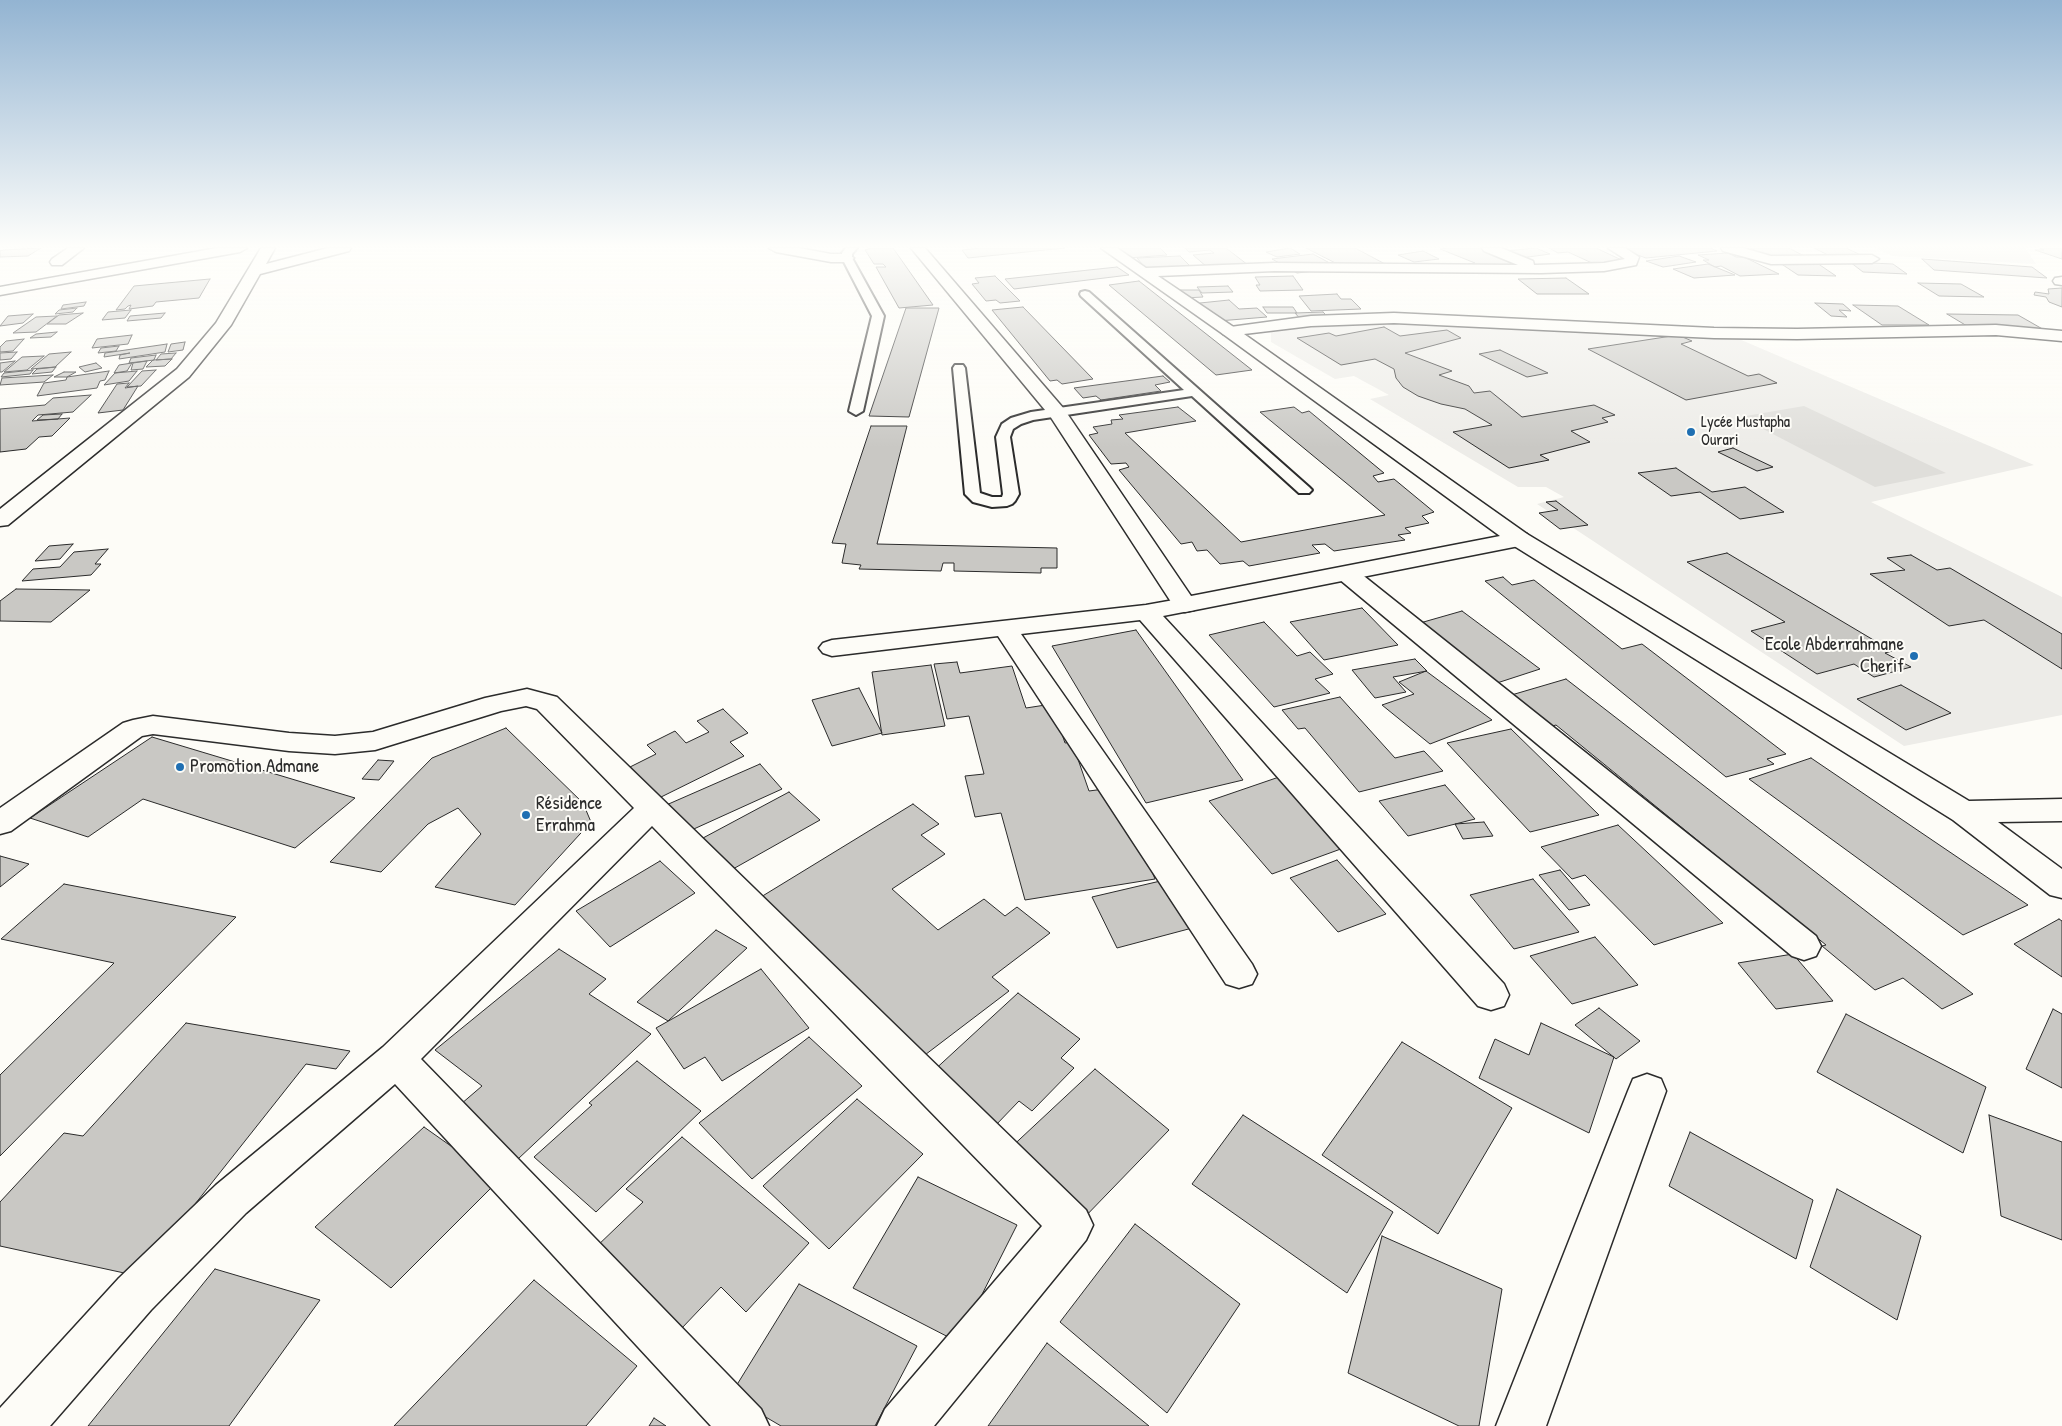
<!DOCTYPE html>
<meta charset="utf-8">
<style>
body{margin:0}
canvas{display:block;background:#fdfcf7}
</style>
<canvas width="2062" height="1426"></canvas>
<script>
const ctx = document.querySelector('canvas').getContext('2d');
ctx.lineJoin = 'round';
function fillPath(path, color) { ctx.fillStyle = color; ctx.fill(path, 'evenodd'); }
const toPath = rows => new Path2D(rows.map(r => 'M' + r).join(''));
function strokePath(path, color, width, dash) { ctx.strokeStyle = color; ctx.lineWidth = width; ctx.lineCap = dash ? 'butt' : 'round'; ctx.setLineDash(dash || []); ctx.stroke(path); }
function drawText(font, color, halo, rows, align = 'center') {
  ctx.font = font + ' "Patrick Hand",sans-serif'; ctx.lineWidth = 4; ctx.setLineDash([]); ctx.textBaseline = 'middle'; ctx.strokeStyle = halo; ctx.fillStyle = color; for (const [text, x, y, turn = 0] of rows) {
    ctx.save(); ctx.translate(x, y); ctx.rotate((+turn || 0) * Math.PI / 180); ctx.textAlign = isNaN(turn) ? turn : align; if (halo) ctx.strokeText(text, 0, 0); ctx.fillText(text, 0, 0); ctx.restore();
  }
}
fillPath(toPath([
 [1375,322,1739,339,2034,465,1871,502,2062,597,2062,715,1904,746,1537,504,1564,497,1546,487,1518,487,1370,399,1389,395,1354,376,1335,379,1271,342,1271,331]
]), '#edece8');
fillPath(toPath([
 [1875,248,2025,248,2036,264,1892,256],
 [1804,406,1946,473,1875,487,1740,417]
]), '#dfdeda');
const building = toPath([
 [41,248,28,256,0,257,0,251,3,250,41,248],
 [872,248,893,248,933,305,899,308,876,267,886,267,883,264,874,264,865,250,872,248],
 [981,248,1065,248,968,258,962,250,981,248],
 [1117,248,1160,248,1167,255,1128,258,1117,248],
 [1185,248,1226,248,1248,265,1207,267,1193,255,1214,253,1210,250,1189,252,1185,248],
 [1290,248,1300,254,1277,257,1266,252,1290,248],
 [1306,248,1355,248,1387,265,1349,270,1306,248],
 [1449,248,1484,248,1528,267,1488,273,1468,264,1475,263,1440,249,1449,248],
 [1536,248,1550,254,1521,258,1505,251,1536,248],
 [1549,248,1596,248,1628,263,1577,264,1592,263,1568,252,1558,253,1549,248],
 [1618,248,1710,248,1717,251,1646,258,1618,248],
 [1751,248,1789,248,1806,257,1768,258,1751,248],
 [1814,248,1846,248,1861,255,1830,256,1814,248],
 [2040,248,2062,248,2062,259,2035,250,2044,250,2040,248],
 [1423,251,1439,259,1414,262,1398,255,1423,251],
 [1728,253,1736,257,1744,257,1779,274,1740,276,1721,266,1715,267,1703,260,1709,260,1698,255,1728,253],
 [1313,254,1339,268,1297,273,1272,259,1313,254],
 [1180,256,1191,267,1147,270,1137,258,1180,256],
 [1679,256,1696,262,1663,267,1646,261,1679,256],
 [1922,259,2032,267,2047,278,1934,270,1922,259],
 [1850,262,1893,264,1907,274,1863,272,1850,262],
 [1780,263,1817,263,1836,276,1798,275,1780,263],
 [1708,264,1735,275,1694,278,1673,269,1708,264],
 [1117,267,1129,275,1014,289,1005,279,1117,267],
 [995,276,1020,301,1000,303,996,300,986,301,972,284,979,283,975,278,995,276],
 [1293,276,1303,290,1260,291,1256,285,1260,285,1255,277,1293,276],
 [1566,278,1589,294,1537,294,1518,279,1566,278],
 [210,279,199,298,156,302,153,306,129,309,131,305,128,306,125,309,116,310,134,286,210,279],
 [1139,281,1252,370,1216,375,1109,285,1139,281],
 [1918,283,1961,284,1984,297,1939,296,1918,283],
 [1228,286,1233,292,1202,293,1197,287,1228,286],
 [2062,288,2062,307,2049,302,2046,297,2034,295,2035,292,2049,294,2048,289,2062,288],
 [1181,290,1199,290,1203,297,1185,298,1181,290],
 [1337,294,1341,299,1351,299,1361,309,1311,311,1299,296,1337,294],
 [1229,300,1239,309,1257,308,1267,317,1218,321,1200,303,1229,300],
 [86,302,84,306,61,309,63,305,86,302],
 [1815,303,1843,304,1851,311,1839,310,1847,317,1831,316,1815,303],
 [1853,305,1898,306,1929,325,1882,325,1853,305],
 [1023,307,1093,379,1062,384,1057,380,1050,381,992,310,1023,307],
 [1263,307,1293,307,1297,313,1267,313,1263,307],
 [77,308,73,312,55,314,59,310,77,308],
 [906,308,939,308,909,417,869,416,906,308],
 [131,310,125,318,102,320,108,312,131,310],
 [1323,312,1331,320,1302,321,1295,313,1323,312],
 [83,313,66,324,47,324,59,315,83,313],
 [165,313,161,318,127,321,130,316,165,313],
 [33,314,23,323,0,326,8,316,33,314],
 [1947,314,2018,315,2046,331,1967,326,1947,314],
 [57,316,36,332,13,333,36,317,57,316],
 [1384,327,1400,336,1447,330,1461,338,1405,353,1452,371,1439,375,1469,386,1474,393,1490,391,1522,417,1594,405,1615,415,1602,418,1608,422,1571,431,1590,442,1540,455,1549,460,1509,468,1453,432,1492,425,1465,409,1441,404,1418,396,1403,387,1396,378,1394,369,1375,359,1341,365,1297,338,1329,333,1336,336,1384,327],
 [57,332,51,337,30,338,36,334,57,332],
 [132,335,128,344,92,348,97,339,132,335],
 [1678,335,1692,341,1681,344,1748,376,1759,374,1777,383,1686,400,1588,349,1678,335],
 [24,339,13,351,0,352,0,347,6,341,24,339],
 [185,342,183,350,168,352,171,344,185,342],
 [167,344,165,352,119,359,120,355,130,353,104,357,105,353,167,344],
 [119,346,116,351,98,353,101,348,119,346],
 [1500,350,1548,373,1527,377,1479,354,1500,350],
 [17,352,11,359,0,360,0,353,17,352],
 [71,352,55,367,31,369,49,354,71,352],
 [176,353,171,359,156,360,161,354,176,353],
 [156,355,154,360,129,363,131,358,156,355],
 [44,356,27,370,4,372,22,357,44,356],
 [172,359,165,366,146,367,153,360,172,359],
 [15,361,2,372,0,372,0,363,15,361],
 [147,361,143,369,131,370,133,363,147,361],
 [96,363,102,368,85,372,79,367,96,363],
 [132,363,127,371,114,373,119,365,132,363],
 [56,367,52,372,32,374,37,369,56,367],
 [33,370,30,374,1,377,4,373,33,370],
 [156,370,141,386,127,387,142,371,156,370],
 [109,371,105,380,100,381,97,388,37,396,44,383,66,380,67,377,109,371],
 [137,371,129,381,104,385,115,373,137,371],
 [64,372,76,372,67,377,54,377,64,372],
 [53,375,44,382,0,385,2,378,53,375],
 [1163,376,1170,382,1155,385,1161,391,1101,400,1096,396,1083,398,1074,388,1163,376],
 [129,383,125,388,138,386,123,410,98,413,117,384,129,383],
 [91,395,73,412,38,415,32,421,70,418,52,436,39,437,26,449,0,452,0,409,45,405,53,398,91,395],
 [1178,407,1196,421,1125,433,1241,542,1385,515,1260,412,1294,407,1302,413,1309,411,1384,473,1373,476,1378,482,1394,479,1434,512,1422,516,1429,523,1405,528,1411,533,1398,535,1405,540,1334,551,1325,544,1312,545,1320,553,1249,566,1243,561,1220,564,1207,550,1197,551,1192,542,1181,544,1119,470,1129,467,1126,463,1111,464,1089,435,1098,433,1093,427,1112,424,1111,420,1123,419,1119,415,1178,407],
 [62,414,58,419,37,420,43,415,62,414],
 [871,426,907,426,877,544,1057,548,1057,568,1041,568,1041,573,954,571,954,563,943,563,941,571,859,569,861,565,842,563,846,544,832,543,871,426],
 [1733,448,1773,467,1757,471,1718,452,1733,448],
 [1676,468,1712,492,1745,487,1784,512,1740,519,1700,492,1671,496,1638,473,1676,468],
 [1556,501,1588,525,1560,529,1539,513,1558,510,1546,502,1556,501],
 [73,544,60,559,35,561,49,546,73,544],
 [108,549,95,564,101,564,91,575,22,581,33,569,60,567,74,552,108,549],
 [1727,553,1892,651,1885,653,1911,667,1874,677,1854,664,1817,674,1751,631,1785,622,1687,562,1727,553],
 [1911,555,1937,570,1950,568,2062,634,2062,669,1984,620,1949,626,1870,574,1905,570,1887,558,1911,555],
 [1503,577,1512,585,1534,580,1622,649,1642,644,1786,754,1767,759,1774,764,1726,777,1485,581,1503,577],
 [16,589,90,590,51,622,0,621,0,601,16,589],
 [1362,608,1398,645,1324,660,1290,622,1362,608],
 [1462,611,1540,669,1497,683,1420,623,1462,611],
 [1264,622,1297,656,1310,652,1333,674,1315,679,1330,693,1274,707,1209,635,1264,622],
 [1136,630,1243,780,1146,803,1052,646,1136,630],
 [1415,659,1427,671,1393,677,1406,692,1375,698,1352,670,1415,659],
 [957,662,960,673,1012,666,1026,708,1052,704,1065,743,1072,742,1089,791,1119,787,1155,879,1025,900,1001,813,975,817,965,776,984,774,969,716,947,719,934,664,957,662],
 [931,665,945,726,882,735,872,672,931,665],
 [1426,671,1492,720,1430,744,1382,705,1414,694,1399,682,1426,671],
 [1566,679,1973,994,1942,1009,1903,978,1875,990,1822,946,1826,945,1556,725,1546,728,1508,696,1566,679],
 [1901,685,1951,713,1906,730,1857,699,1901,685],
 [859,688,882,733,832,746,812,700,859,688],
 [1340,697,1395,758,1424,751,1443,771,1359,792,1305,728,1298,729,1282,710,1340,697],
 [723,709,748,733,730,742,744,756,655,800,626,769,656,754,647,745,675,731,686,743,709,732,697,721,723,709],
 [506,728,583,803,591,822,515,905,435,887,481,834,458,808,428,824,381,872,330,862,432,758,506,728],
 [1511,729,1599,815,1530,832,1447,743,1511,729],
 [152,737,355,798,295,848,143,799,88,837,30,818,152,737],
 [1811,758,2028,905,1963,935,1749,779,1811,758],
 [378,760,394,761,379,780,362,779,378,760],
 [760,764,782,789,685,833,664,806,760,764],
 [1282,776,1349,846,1272,874,1209,801,1282,776],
 [1445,785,1475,819,1408,836,1379,801,1445,785],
 [789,792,820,820,733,869,703,838,789,792],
 [913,804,939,824,921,835,945,854,892,889,938,930,984,899,1005,916,1017,907,1050,933,992,977,1009,991,917,1061,756,900,913,804],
 [1484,822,1493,836,1463,839,1455,824,1484,822],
 [1618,825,1723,923,1654,945,1585,875,1572,879,1541,847,1618,825],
 [0,856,29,864,0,887,0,856],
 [1337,860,1386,914,1338,932,1290,878,1337,860],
 [660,861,695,893,610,947,576,911,660,861],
 [1560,870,1590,905,1569,910,1539,875,1560,870],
 [1169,879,1196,927,1117,948,1092,897,1169,879],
 [1533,879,1579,932,1514,949,1470,895,1533,879],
 [64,884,236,917,0,1156,0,1075,114,963,1,939,64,884],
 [2059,919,2062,921,2062,977,2014,944,2059,919],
 [716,930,747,948,668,1021,637,1002,716,930],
 [1595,937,1638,985,1572,1004,1530,956,1595,937],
 [559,949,606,979,589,994,651,1034,518,1159,454,1110,482,1086,435,1050,559,949],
 [1793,954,1833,1001,1776,1009,1738,963,1793,954],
 [761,969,809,1028,722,1081,705,1057,684,1069,656,1028,761,969],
 [1018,993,1080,1039,1061,1058,1074,1068,1032,1111,1019,1101,994,1127,930,1074,1018,993],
 [1599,1008,1640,1041,1616,1059,1575,1025,1599,1008],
 [2053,1009,2062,1014,2062,1088,2026,1069,2053,1009],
 [1846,1014,1986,1087,1963,1153,1817,1072,1846,1014],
 [186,1023,350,1051,336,1069,306,1064,138,1276,0,1246,0,1202,64,1133,83,1136,186,1023],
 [1541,1023,1614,1057,1589,1133,1479,1078,1495,1039,1529,1055,1541,1023],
 [809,1037,862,1086,752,1179,699,1123,809,1037],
 [1402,1042,1512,1108,1438,1234,1322,1155,1402,1042],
 [637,1061,701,1111,596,1212,534,1157,592,1105,589,1103,637,1061],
 [1095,1069,1169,1130,1079,1223,1005,1153,1095,1069],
 [857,1099,923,1154,829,1249,763,1186,857,1099],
 [1243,1115,1393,1212,1347,1293,1192,1184,1243,1115],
 [1989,1115,2062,1142,2062,1240,2001,1216,1989,1115],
 [424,1127,499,1180,391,1288,315,1227,424,1127],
 [1690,1132,1813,1200,1796,1259,1669,1186,1690,1132],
 [682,1137,809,1243,746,1312,721,1287,681,1329,595,1248,643,1202,626,1189,682,1137],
 [918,1177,1017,1225,958,1342,853,1288,918,1177],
 [1837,1189,1921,1236,1897,1320,1810,1267,1837,1189],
 [1135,1224,1240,1304,1167,1413,1060,1322,1135,1224],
 [1382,1236,1502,1289,1479,1426,1459,1426,1348,1373,1382,1236],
 [215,1269,320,1300,229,1426,88,1426,215,1269],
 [534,1280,637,1366,586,1426,394,1426,534,1280],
 [799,1284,917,1346,875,1426,781,1426,730,1396,799,1284],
 [1047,1343,1149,1426,988,1426,1047,1343],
 [654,1418,666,1426,649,1426,654,1418]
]);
fillPath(building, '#c9c8c4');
strokePath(building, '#2b2b2b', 1);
const lane = toPath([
 [846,248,857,248,852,254,852,258,884,316,863,411,856,415,849,411,872,316,842,258,842,253,846,248],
 [1085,291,1089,292,1309,487,1312,490,1309,493,1299,493,1192,396,1033,420,1021,424,1013,429,1010,437,1019,494,1015,501,1012,504,1007,506,992,507,973,502,965,494,953,368,955,365,963,365,965,368,980,493,992,497,1002,497,1003,494,996,437,1002,424,1011,418,1031,412,1184,390,1081,296,1080,294,1081,292,1085,291]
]);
const street = toPath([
 [68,248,84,248,62,265,52,265,50,262,52,259,68,248],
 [769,248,799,248,831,254,847,254,854,258,847,262,831,262,776,252,769,248],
 [1101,248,1117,248,1146,268,1274,263,1518,265,1484,251,1482,248,1501,248,1533,261,1534,265,1604,263,1625,259,1608,248,1625,248,1639,257,1636,265,1604,271,1541,273,1274,271,1158,276,1235,328,1237,331,1235,334,1229,336,1223,334,1101,248],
 [1721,248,1743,248,1771,256,1872,255,1879,259,1872,263,1771,264,1723,251,1721,248],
 [2062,277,2062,285,2055,284,2053,281,2055,278,2062,277],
 [1519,532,1527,534,1969,801,2062,799,2062,821,1998,822,2062,869,2062,898,2050,895,1953,820,1511,544,1508,539,1511,534,1519,532],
 [1347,567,1355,569,1816,936,1821,946,1816,956,1804,960,1792,956,1339,579,1335,574,1339,569,1347,567],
 [1185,598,1194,600,1197,605,1194,610,1163,616,1504,984,1509,995,1504,1006,1491,1010,1478,1006,1140,620,1021,634,1252,964,1257,974,1252,984,1239,988,1226,984,998,636,832,656,823,653,819,648,823,643,832,640,1146,605,1185,598],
 [527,689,557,697,1086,1210,1093,1225,1086,1240,934,1426,877,1426,885,1409,1042,1226,652,826,421,1059,761,1409,769,1426,711,1426,395,1084,246,1213,151,1310,50,1426,0,1426,0,1408,119,1278,216,1185,383,1047,634,808,537,709,526,706,501,711,375,750,335,754,289,751,153,734,142,736,11,831,0,834,0,808,123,723,133,720,153,716,289,733,335,736,373,732,485,698,527,689],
 [1647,1074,1661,1079,1666,1091,1546,1426,1496,1426,1628,1091,1633,1079,1647,1074]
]);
const secondary = toPath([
 [261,248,275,248,266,264,328,248,351,248,349,251,260,274,231,325,189,377,8,525,0,526,0,509,177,369,216,323,261,248],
 [911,248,925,248,1064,409,1191,596,1500,536,1223,334,1221,331,1223,328,1311,316,1394,313,1714,328,1797,329,1996,325,2062,331,2062,341,1996,335,1797,339,1714,338,1394,323,1311,326,1244,334,1527,534,1530,539,1527,544,1519,546,1185,612,1176,610,1173,605,1050,416,911,248]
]);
const highway = toPath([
 [217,248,247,248,240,252,0,295,0,287,217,248]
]);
strokePath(lane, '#2b2b2b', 4);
strokePath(street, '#2b2b2b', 3);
strokePath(secondary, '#2b2b2b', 3);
strokePath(highway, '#2b2b2b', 3);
fillPath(lane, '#fdfcf7');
fillPath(street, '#fdfcf7');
fillPath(secondary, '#fdfcf7');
fillPath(highway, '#fdfcf7');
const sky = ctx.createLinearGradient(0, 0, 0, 448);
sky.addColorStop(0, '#93b4d2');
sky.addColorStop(0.55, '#fefefb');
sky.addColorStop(1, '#fefefb00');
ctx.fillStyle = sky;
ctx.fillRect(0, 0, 2062, 448);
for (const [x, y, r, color] of [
 [1691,432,5,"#1f6fb2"],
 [1914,656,5,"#1f6fb2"],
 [180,767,5,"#1f6fb2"],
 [526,815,5,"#1f6fb2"]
]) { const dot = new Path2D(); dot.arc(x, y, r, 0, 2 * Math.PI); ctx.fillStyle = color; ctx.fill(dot); strokePath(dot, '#fdfcf7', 2); }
drawText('16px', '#2b2b2b', '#fdfcf7', [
 ["Lycée Mustapha",1701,423],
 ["Ourari",1701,441]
], 'left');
drawText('19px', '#2b2b2b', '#fdfcf7', [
 ["Ecole Abderrahmane",1904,645,"right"],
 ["Cherif",1904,667,"right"],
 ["Promotion Admane",190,767],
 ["Résidence",536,804],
 ["Errahma",536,826]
], 'left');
</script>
